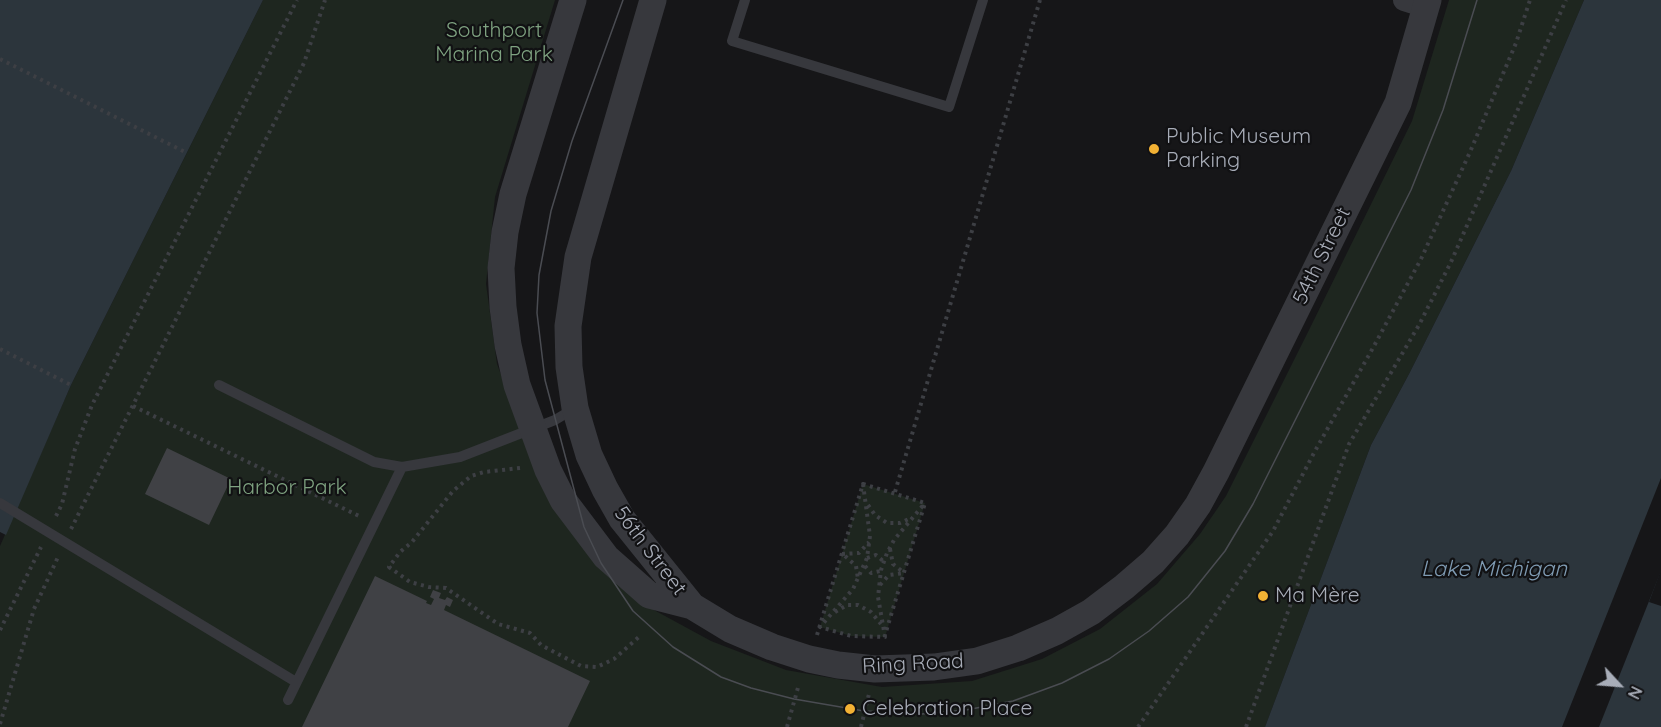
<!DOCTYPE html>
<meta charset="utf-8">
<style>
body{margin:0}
#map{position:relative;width:1661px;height:727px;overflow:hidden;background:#161618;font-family:Quicksand,sans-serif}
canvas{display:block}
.north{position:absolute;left:1589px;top:655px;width:60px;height:60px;-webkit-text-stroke:4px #111113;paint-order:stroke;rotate:116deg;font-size:16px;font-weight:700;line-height:24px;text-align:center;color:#a8adb8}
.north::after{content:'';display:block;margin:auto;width:21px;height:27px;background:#a8adb8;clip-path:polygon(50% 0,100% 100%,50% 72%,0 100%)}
</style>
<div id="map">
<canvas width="1661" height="727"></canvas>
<div class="north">N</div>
</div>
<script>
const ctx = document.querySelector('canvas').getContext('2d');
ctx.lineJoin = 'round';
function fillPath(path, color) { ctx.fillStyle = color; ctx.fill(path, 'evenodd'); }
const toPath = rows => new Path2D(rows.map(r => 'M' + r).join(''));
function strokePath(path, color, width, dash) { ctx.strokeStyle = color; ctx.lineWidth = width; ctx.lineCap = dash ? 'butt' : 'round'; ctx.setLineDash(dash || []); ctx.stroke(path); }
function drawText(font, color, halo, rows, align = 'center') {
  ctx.font = font + ' Quicksand,sans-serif'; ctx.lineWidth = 4.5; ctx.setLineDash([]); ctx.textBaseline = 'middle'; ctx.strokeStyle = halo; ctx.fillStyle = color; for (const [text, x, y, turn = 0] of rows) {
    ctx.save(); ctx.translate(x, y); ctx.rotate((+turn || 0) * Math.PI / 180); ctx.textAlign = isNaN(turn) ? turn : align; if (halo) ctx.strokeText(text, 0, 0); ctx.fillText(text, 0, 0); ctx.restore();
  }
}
fillPath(toPath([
 [263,0,555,0,495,197,486,284,497,364,541,480,654,610,711,641,786,670,882,687,972,681,1042,659,1100,629,1157,584,1200,534,1226,496,1309,330,1412,121,1449,0,1584,0,1511,171,1409,374,1371,445,1265,727,0,727,0,546,71,385],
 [863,484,925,503,885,637,851,636,820,627]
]), '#1e261f');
fillPath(toPath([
 [0,0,263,0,71,385,6,535,0,532],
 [1584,0,1661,0,1661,570,1649,602,1661,606,1661,727,1265,727,1371,445,1409,374,1511,171]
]), '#2c353c');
fillPath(toPath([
 [1661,478,1661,571,1599,727,1562,727]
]), '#161618');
fillPath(toPath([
 [167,448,231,479,209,525,145,494],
 [375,576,427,601,426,603,431,605,434,599,430,597,433,590,441,593,439,598,445,600,447,597,453,600,450,607,446,605,444,610,590,681,568,727,302,727]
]), '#404145');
strokePath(toPath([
 [0,59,187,153],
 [0,349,71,385],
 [133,406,359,516],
 [520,468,484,472,471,476,453,491,412,542,400,552,389,567,410,582,429,587,446,588,498,624,530,633,541,645,581,666,597,667,614,659,640,636],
 [863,484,870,536,867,558,853,589,820,627,851,636,885,637,878,597,881,570,887,553,894,540,925,503],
 [895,492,1040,0],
 [868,505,875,515,887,523,900,523,911,518],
 [56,516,62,504,75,449,92,405,297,0],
 [71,529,304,63,325,0],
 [890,549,893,564,903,572],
 [842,554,859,553,869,542],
 [845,556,856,566,858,579],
 [867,558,876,555,883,561],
 [865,566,871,573,880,571],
 [880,585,889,575,904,573],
 [835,612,847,605,858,605,871,612,881,624],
 [0,630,41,547],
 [817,635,863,484,925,503,885,635],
 [0,724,34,609,58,557],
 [787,727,799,684],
 [861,727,869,694],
 [1138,727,1273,531,1315,451,1374,346,1421,259,1470,152,1516,43,1530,0],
 [1246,727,1349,444,1419,325,1451,262,1566,0]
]), '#3d3f44', 4, [3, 4.5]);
strokePath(toPath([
 [745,0,732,41,949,107,983,0],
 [219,385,374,462,402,467,460,457,555,420,575,408],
 [0,503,296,682],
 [288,700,402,467]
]), '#37383d', 10);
strokePath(toPath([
 [1404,0,1426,7]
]), '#37383d', 22);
strokePath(toPath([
 [573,0,513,194,505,232,501,268,503,307,508,345,517,385,548,470,563,500,606,557,649,595,692,606,730,629,772,647,809,659,838,665,875,669,934,667,977,661,1018,648,1057,631,1091,612,1124,587,1153,562,1177,535,1198,505,1216,472,1398,103,1428,0],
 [653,0,578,257,568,326,569,367,575,408,589,455,605,489,622,519,692,606]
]), '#37383d', 27);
strokePath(toPath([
 [623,0,572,141,551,211,539,275,537,313,545,380,584,527,601,563,633,611,673,647,721,677,751,688,794,699,864,711,922,714,966,710,1013,701,1062,683,1109,659,1149,631,1188,597,1225,551,1253,504,1411,190,1443,110,1477,0]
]), '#4a4c52', 1.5);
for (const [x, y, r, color] of [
 [1154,149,6,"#f2b134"],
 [1263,596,6,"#f2b134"],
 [850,709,6,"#f2b134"]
]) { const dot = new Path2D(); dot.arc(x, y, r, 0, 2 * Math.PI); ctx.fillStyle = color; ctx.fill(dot); strokePath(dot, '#111113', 2); }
drawText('21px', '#7fa381', '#111113', [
 ["Southport",494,31],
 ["Marina Park",494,55],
 ["Harbor Park",287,488]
]);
drawText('21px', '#a8adb8', '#111113', [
 ["Public Museum",1166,137],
 ["Parking",1166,161],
 ["Ma Mère",1275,596],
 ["Celebration Place",862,709]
], 'left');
drawText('21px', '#a8adb8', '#111113', [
 ["54th Street",1322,256,-64],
 ["56th Street",650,551,53],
 ["Ring Road",913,664,-3]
]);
drawText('italic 22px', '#7f9bb3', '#111113', [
 ["Lake Michigan",1494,569]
]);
</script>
